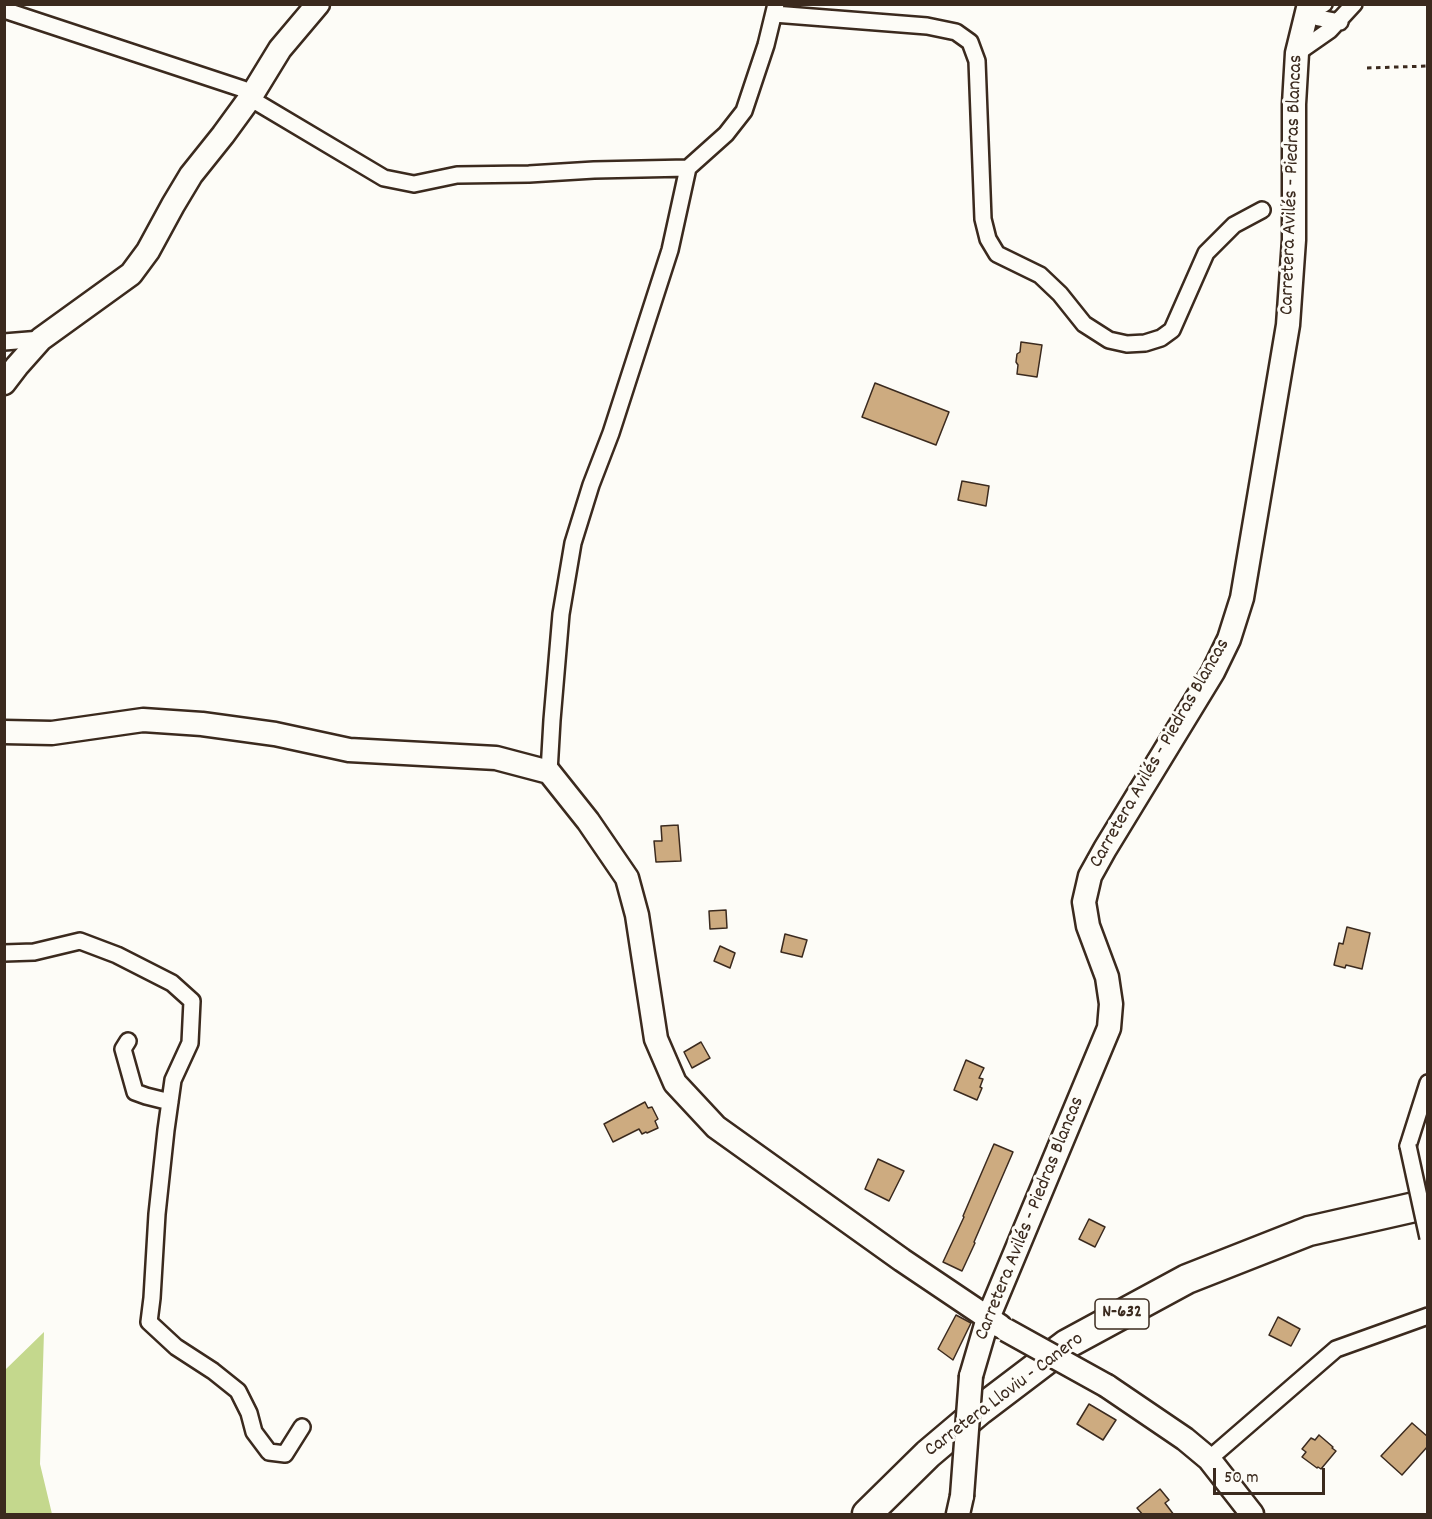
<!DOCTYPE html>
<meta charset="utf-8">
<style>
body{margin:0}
#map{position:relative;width:1432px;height:1519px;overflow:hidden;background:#fdfcf7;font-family:Dekko,sans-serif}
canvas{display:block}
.frame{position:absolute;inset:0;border:6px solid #3b2a1e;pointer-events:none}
.scale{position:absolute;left:1213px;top:1468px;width:112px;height:27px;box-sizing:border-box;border:3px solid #3b2a1e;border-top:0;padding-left:8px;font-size:18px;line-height:21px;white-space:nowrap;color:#3b2a1e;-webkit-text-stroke:4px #fdfcf7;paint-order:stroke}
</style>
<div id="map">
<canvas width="1432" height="1519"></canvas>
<div class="frame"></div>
<div class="scale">50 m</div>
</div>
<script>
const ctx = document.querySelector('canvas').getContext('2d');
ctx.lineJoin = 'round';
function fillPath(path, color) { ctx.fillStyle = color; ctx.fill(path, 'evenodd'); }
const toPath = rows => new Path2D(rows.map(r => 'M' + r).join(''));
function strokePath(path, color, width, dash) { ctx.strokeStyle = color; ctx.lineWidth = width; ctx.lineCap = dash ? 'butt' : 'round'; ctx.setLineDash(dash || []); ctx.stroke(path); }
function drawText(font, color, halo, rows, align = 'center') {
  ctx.font = font + ' Dekko,sans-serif'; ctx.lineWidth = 6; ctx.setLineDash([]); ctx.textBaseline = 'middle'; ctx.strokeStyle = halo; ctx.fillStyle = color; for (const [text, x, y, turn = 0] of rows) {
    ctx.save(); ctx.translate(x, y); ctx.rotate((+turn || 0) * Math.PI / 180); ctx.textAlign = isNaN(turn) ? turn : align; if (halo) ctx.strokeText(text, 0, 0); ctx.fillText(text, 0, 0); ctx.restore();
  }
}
fillPath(toPath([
 [44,1332,40,1464,52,1514,5,1514,5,1370]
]), '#c4d88d');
const building = toPath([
 [1021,342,1042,345,1037,377,1017,374,1018,365,1016,362,1017,354,1020,352,1021,342],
 [875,383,949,412,936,445,862,417,875,383],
 [962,481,989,486,986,506,958,500,962,481],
 [678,825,681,861,656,862,654,841,662,841,661,826,678,825],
 [726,910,727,928,710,929,709,911,726,910],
 [1347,927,1370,933,1362,969,1346,965,1345,968,1334,965,1339,943,1343,944,1347,927],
 [785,934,807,940,802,957,781,952,785,934],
 [720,946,735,953,730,968,714,961,720,946],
 [701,1042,710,1058,692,1068,684,1052,701,1042],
 [966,1060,984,1068,979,1078,983,1079,980,1087,982,1088,977,1100,954,1090,966,1060],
 [645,1102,648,1108,652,1107,658,1119,655,1121,658,1128,647,1133,646,1132,642,1134,639,1129,613,1142,604,1124,645,1102],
 [994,1144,1013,1152,974,1242,975,1243,962,1271,943,1262,964,1217,963,1216,994,1144],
 [878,1159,904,1171,889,1201,865,1189,878,1159],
 [1089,1219,1105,1227,1095,1247,1079,1239,1089,1219],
 [956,1315,971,1323,953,1360,938,1349,956,1315],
 [1278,1317,1300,1329,1291,1346,1269,1335,1278,1317],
 [1089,1404,1116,1420,1103,1440,1077,1424,1089,1404],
 [1412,1423,1428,1437,1428,1446,1402,1475,1381,1456,1412,1423],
 [1319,1435,1333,1447,1332,1448,1336,1451,1321,1469,1318,1467,1317,1468,1302,1457,1306,1452,1302,1449,1311,1438,1315,1440,1319,1435],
 [1160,1489,1169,1500,1165,1503,1174,1515,1143,1515,1137,1508,1160,1489]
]);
fillPath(building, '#cdab80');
strokePath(building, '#3b2a1e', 1.5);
const street = toPath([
 [4,10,243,89,250,98,258,103,384,178,414,184,457,175,529,174,594,170,688,168],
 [1307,11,1319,18,1340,22],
 [1307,11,1324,4],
 [774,14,927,26,956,32,970,42,977,61,983,219,988,239,997,254,1040,275,1060,294,1084,324,1109,340,1127,344,1145,343,1161,338,1172,330,1206,253,1234,225,1262,210],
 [1297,53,1330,30,1354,4],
 [4,342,41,339],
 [549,772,552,720,561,614,573,543,591,485,611,433,670,250,688,168,726,134,744,111,766,45,776,4],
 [4,953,34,952,80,941,117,955,172,983,192,1001,190,1043,173,1080,166,1130,157,1214,152,1298,149,1322,176,1347,213,1371,238,1391,249,1413,254,1432,269,1452,285,1454,302,1427],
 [128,1041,123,1049,135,1092,146,1096,170,1102],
 [1408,1146,1428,1083],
 [1209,1459,1336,1349,1428,1316]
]);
const secondary = toPath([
 [4,383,17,366,41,339,131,274,148,251,173,205,191,175,223,135,250,98,280,49,318,4],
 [4,732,52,733,143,720,202,724,275,734,349,750,496,758,549,772,588,821,627,878,637,915,656,1039,675,1083,716,1127,902,1260,1000,1326],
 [971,1376,988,1318,1109,1028,1111,1004,1107,977,1088,926,1084,902,1090,876,1105,849,1213,672,1229,639,1242,598,1288,325,1294,240,1294,104,1297,53,1309,4],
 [1107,1386,1185,1439,1209,1459,1252,1514],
 [958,1514,962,1496]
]);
const highway = toPath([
 [867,1514,928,1454,980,1410,1067,1344,1187,1279,1309,1231,1428,1204]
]);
strokePath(street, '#3b2a1e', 20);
strokePath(secondary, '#3b2a1e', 27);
strokePath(highway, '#3b2a1e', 33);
strokePath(toPath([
 [1367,68,1428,66]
]), '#3b2a1e', 3, [4.5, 4.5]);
strokePath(street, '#fdfcf7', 15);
strokePath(secondary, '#fdfcf7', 22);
strokePath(highway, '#fdfcf7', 28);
const streetBridge = toPath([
 [1408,1146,1428,1238]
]);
const secondaryBridge = toPath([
 [1006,1330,1107,1386],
 [962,1496,971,1376]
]);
strokePath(streetBridge, '#3b2a1e', 20, []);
strokePath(secondaryBridge, '#3b2a1e', 27, []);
strokePath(streetBridge, '#fdfcf7', 15);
strokePath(secondaryBridge, '#fdfcf7', 22);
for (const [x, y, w] of [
 [1122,1314,54]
]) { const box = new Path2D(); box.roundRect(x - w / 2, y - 15, w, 30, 4.5); ctx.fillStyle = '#fdfcf7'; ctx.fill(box); strokePath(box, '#3b2a1e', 1.5); }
drawText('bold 18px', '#3b2a1e', null, [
 ["N-632",1122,1314]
]);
drawText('20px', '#3b2a1e', '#fdfcf7', [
 ["Carretera Avilés - Piedras Blancas",1293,185,-88],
 ["Carretera Avilés - Piedras Blancas",1161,754,-60],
 ["Carretera Avilés - Piedras Blancas",1031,1219,-68],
 ["Carretera Lloviu - Canero",1005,1396,-37]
]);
</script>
